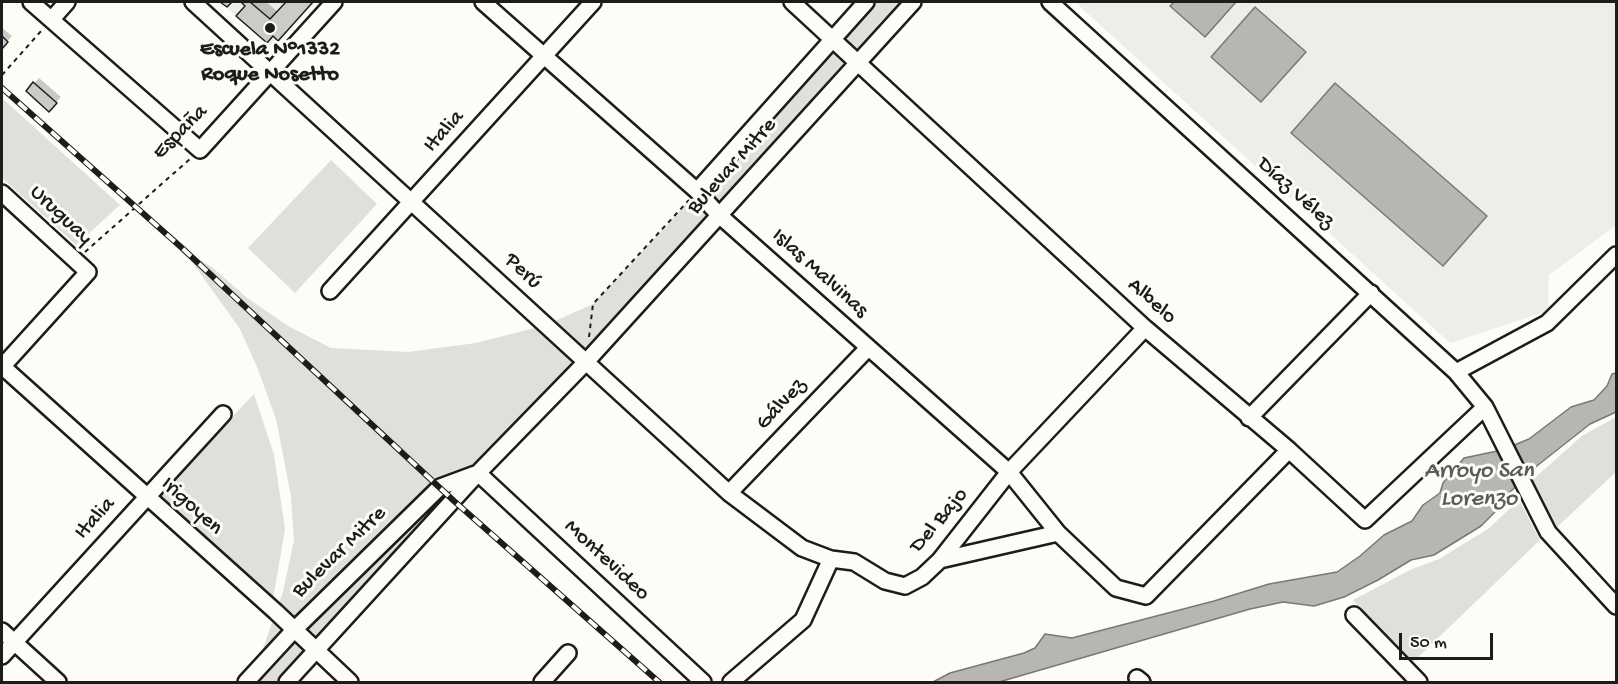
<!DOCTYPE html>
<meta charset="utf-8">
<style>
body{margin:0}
#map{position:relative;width:1618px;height:684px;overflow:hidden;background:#fdfcf7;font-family:"Gochi Hand",sans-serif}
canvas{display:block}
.frame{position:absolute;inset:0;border:3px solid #1c1c1c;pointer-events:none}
.scale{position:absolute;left:1399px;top:633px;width:94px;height:27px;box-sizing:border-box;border:3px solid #1c1c1c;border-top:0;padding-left:8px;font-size:18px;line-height:21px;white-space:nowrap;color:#1c1c1c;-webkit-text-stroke:4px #fdfcf7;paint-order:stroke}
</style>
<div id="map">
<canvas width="1618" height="684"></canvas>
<div class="frame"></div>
<div class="scale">50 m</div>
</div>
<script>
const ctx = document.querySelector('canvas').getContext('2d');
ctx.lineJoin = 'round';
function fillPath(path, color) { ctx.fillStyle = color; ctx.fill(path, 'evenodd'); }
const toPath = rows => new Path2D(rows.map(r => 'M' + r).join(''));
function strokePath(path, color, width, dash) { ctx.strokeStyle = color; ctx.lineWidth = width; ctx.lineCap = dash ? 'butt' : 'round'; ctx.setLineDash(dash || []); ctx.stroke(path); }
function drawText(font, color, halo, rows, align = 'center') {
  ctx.font = font + ' "Gochi Hand",sans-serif'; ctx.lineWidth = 6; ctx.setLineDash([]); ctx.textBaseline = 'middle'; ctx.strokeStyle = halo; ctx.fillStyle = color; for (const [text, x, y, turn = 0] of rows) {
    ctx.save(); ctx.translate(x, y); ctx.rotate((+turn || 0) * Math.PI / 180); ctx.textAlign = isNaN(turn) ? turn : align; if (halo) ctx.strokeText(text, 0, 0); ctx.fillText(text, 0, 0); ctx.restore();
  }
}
fillPath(toPath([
 [220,2,313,2,272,47],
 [1075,2,1616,2,1616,225,1549,275,1548,311,1450,343]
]), '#eeede9');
fillPath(toPath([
 [866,2,913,2,287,682,244,682,261,654,283,592,294,540,291,496,276,419,257,367,240,329,182,248,213,268,246,297,288,326,331,348,408,352,476,343,546,325,593,304,668,224],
 [2,98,120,205,76,245,2,178],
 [331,160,377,204,295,293,248,248],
 [254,394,274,455,285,529,273,599,156,496],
 [1616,417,1616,472,1555,529,1530,482,1582,436],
 [1519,500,1540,540,1410,665,1353,600,1410,570,1439,559,1488,529]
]), '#e0dfdb');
const water = toPath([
 [1174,2,1236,2,1205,37,1170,6,1174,2],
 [1255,7,1306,52,1261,102,1211,57,1255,7],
 [1335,83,1487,216,1443,266,1291,133,1335,83],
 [1616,373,1616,412,1590,424,1538,465,1510,492,1503,504,1481,526,1434,555,1411,560,1378,580,1344,597,1314,606,1283,602,1250,609,999,682,933,682,950,673,1024,653,1035,648,1045,634,1072,638,1214,601,1269,584,1337,572,1360,556,1384,535,1412,521,1423,505,1440,493,1443,483,1464,458,1502,450,1529,439,1571,407,1594,400,1607,386,1612,374,1616,373]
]);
fillPath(water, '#b7b6b2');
strokePath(water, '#797876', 1.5);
fillPath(toPath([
 [243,2,266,2,278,12,288,2,312,2,285,31],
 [2,28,12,36,2,47],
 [39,78,61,97,49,110,28,91]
]), '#0003');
const building = toPath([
 [220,2,232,2,227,7,220,2],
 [241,2,250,2,270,19,286,2,313,2,278,41,273,36,267,43,236,16,245,6,241,2],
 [2,36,8,42,2,49,2,36],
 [33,82,57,103,49,112,26,91,33,82]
]);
fillPath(building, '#cccbc8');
strokePath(building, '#1c1c1c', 1.5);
const minor = toPath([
 [31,2,200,150,334,2],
 [193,2,729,493,802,548,831,559],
 [483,2,697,191,719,215,1009,472,1058,533,1116,588,1146,596,1289,450],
 [792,2,1145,328,1289,450,1365,520,1485,407],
 [1050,2,1456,372,1485,407,1548,532,1616,606],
 [52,19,67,2],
 [697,191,866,2],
 [2,193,88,272,2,367],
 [330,291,593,2],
 [2,366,276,612,350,682],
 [1456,372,1547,323,1616,255],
 [1249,418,1371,293],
 [478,473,703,682],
 [729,493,868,348],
 [940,560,1058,533],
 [1354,615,1419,682],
 [2,631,58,682],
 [2,656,223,414],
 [1137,678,1142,682],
 [246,682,294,630,440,487,475,474],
 [287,682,478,473,586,362,913,2],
 [542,682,568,653],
 [731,682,803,620,831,559,854,562,885,581,905,586,922,577,940,560,1009,472,1145,328]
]);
strokePath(minor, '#1c1c1c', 20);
strokePath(toPath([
 [2,75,42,30],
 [85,252,191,158],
 [589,337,593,304,689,200]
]), '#1c1c1c', 2, [4.5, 4.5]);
strokePath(minor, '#fdfcf7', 15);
const rail = toPath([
 [2,88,182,248,454,501,659,682]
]);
strokePath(rail, '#1c1c1c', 6);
strokePath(rail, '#fdfcf7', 4, [11]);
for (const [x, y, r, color] of [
 [270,28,6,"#1c1c1c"]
]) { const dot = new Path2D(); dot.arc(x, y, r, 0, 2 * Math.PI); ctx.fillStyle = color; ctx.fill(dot); strokePath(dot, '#fdfcf7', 2); }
drawText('bold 22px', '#1c1c1c', '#fdfcf7', [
 ["Escuela N°1332",270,51],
 ["Roque Nosetto",270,76]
]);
drawText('22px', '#1c1c1c', '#fdfcf7', [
 ["Italia",445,132,-48],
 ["España",181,133,-45],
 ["Bulevar Mitre",733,167,-48],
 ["Díaz Vélez",1295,194,42],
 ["Uruguay",60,216,43],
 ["Perú",522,272,43],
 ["Islas Malvinas",819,274,42],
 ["Albelo",1151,302,42],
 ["Gálvez",782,405,-47],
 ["Irigoyen",191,507,42],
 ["Italia",96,519,-48],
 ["Del Bajo",940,521,-50],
 ["Bulevar Mitre",340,553,-44],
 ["Montevideo",606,561,43]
]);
drawText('italic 24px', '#5a5a58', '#fdfcf7', [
 ["Arroyo San",1479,472],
 ["Lorenzo",1479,500]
]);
</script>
